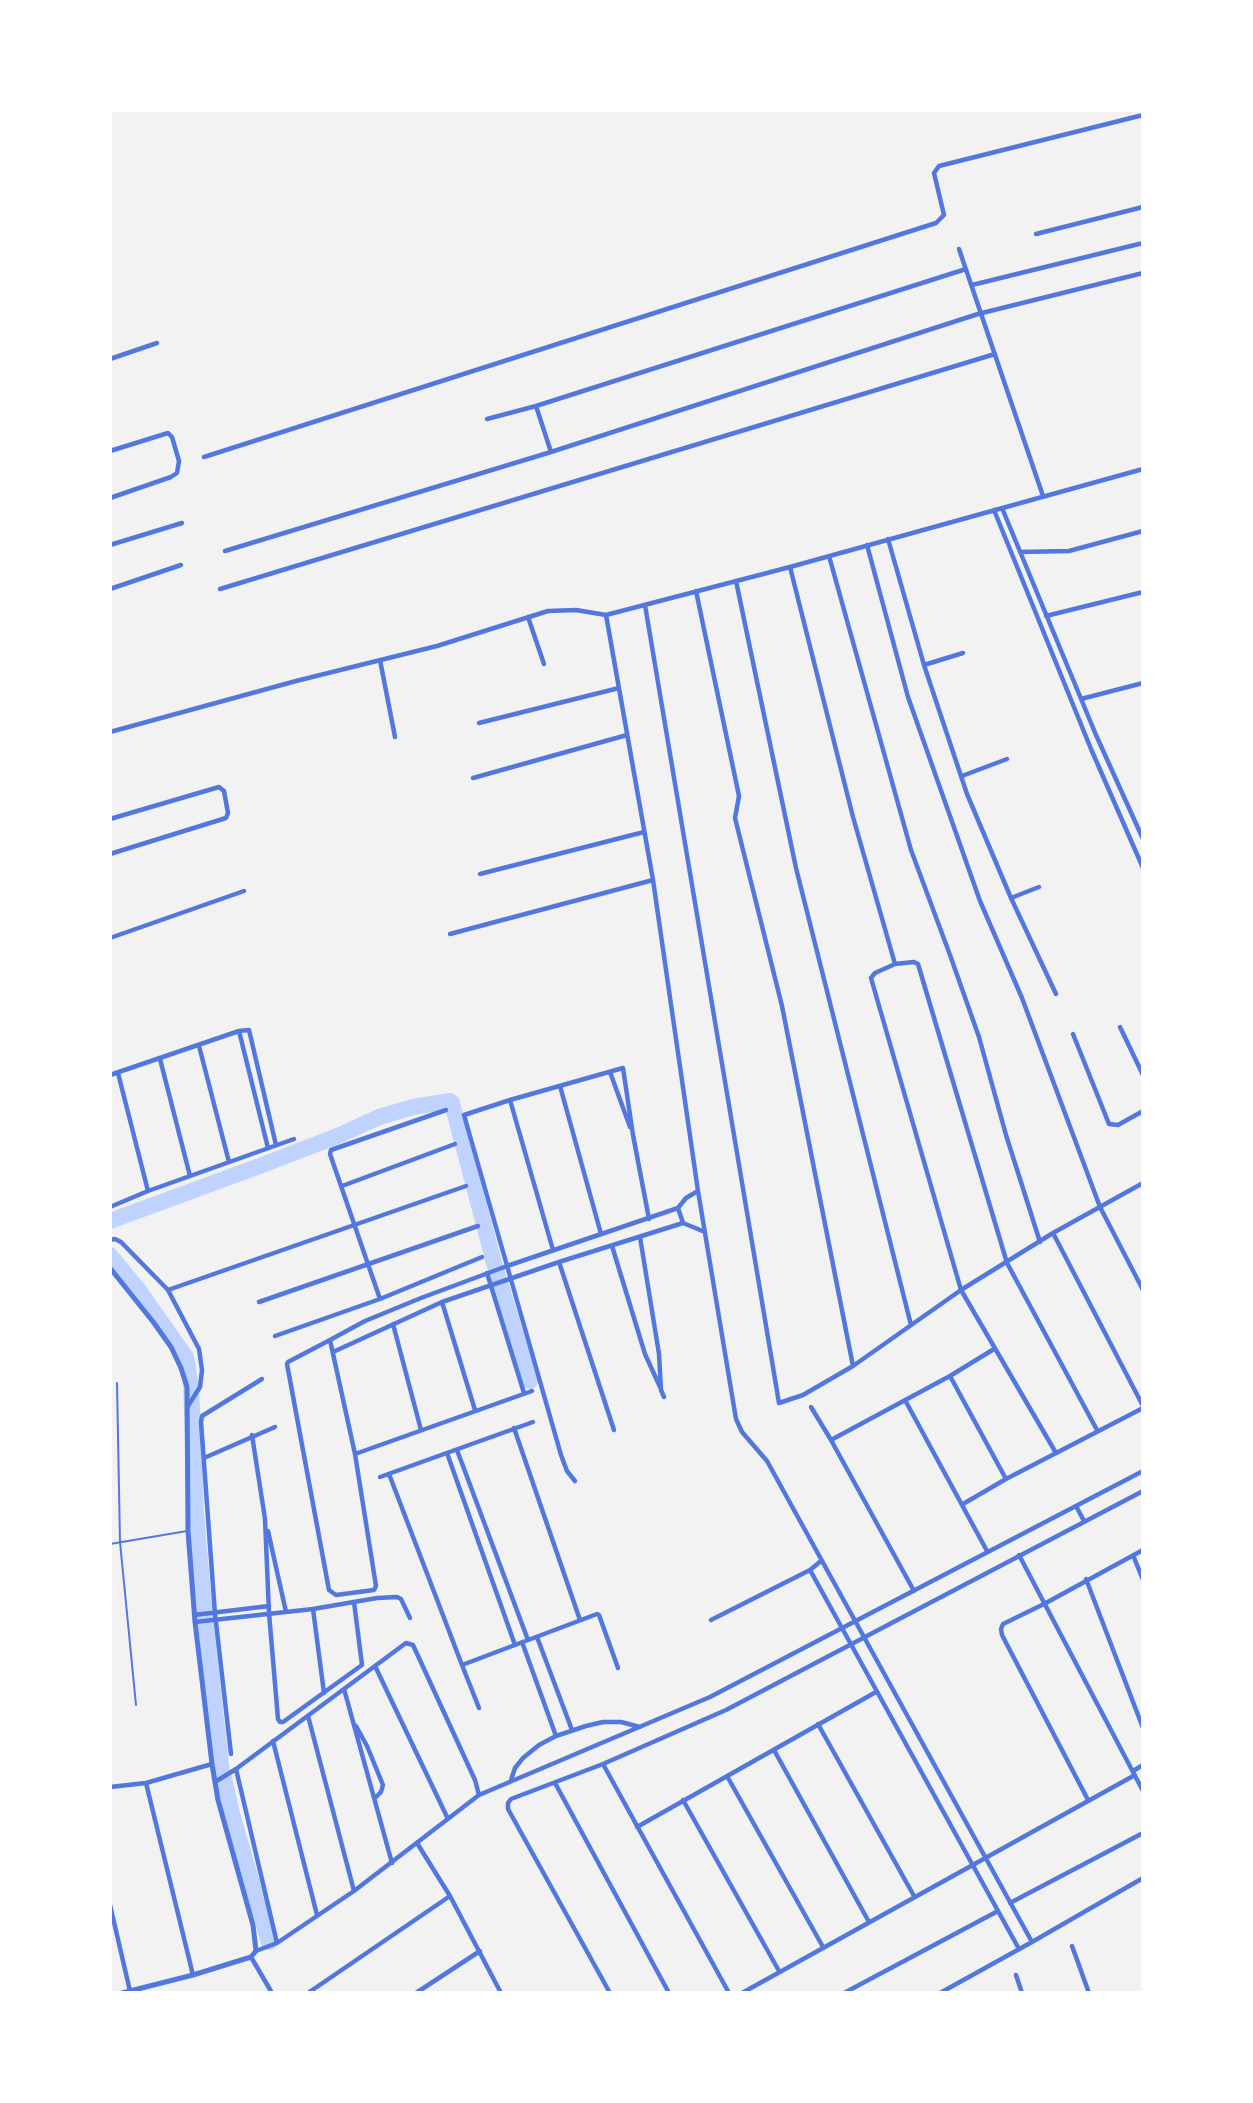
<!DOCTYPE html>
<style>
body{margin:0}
#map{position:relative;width:1253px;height:2103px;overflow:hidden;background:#f2f2f2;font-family:Raleway,sans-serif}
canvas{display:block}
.frame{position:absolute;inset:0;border:112px solid #fff;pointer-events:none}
</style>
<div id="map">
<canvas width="1253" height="2103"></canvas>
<div class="frame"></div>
</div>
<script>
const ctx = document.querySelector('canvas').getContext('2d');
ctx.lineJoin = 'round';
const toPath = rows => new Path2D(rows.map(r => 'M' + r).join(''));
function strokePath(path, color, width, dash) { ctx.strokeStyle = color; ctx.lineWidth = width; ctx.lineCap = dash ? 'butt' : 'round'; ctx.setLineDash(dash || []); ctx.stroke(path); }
strokePath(toPath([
 [110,1221,265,1164,340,1135,379,1117,413,1107,450,1101,452,1103,494,1263,530,1381],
 [110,1255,138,1289,186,1357,191,1386,196,1513,204,1608,221,1765,232,1814,269,1942]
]), '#bfd3fe', 16);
strokePath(toPath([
 [117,1383,120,1542,136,1705],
 [110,1544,187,1531]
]), '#5277de', 2);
strokePath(toPath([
 [1036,234,1143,207],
 [959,249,1043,496],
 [972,285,1143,243],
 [110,359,157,343],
 [536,406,551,452],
 [487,419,536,406,966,269],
 [110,451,168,433,172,437,179,461,177,473,171,477,110,498],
 [204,457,936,223,944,215,934,173,939,166,1143,115],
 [1002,508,1096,735,1143,839],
 [994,510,1091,749,1143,868],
 [888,539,924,665,967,794,1011,898,1056,994],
 [110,545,182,523],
 [867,545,908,697,980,901,1022,998,1100,1207,1143,1290],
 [225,551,551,452,978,314,1143,273],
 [1020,552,1069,551,1143,531],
 [829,556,911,850,950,955,979,1037,1006,1135,1040,1242],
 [790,567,853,817,895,964],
 [736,581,796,868,911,1325],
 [110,589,181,565],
 [220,589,995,354],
 [696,591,739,796,735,818,782,1006,853,1366],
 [645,605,779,1403,803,1395,853,1366,961,1290,1053,1233,1143,1183],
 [606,615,653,880,698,1191,736,1419,742,1432,767,1461,1032,1942],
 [1046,616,1143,592],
 [528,617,544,664],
 [380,660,395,737],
 [924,665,963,653],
 [1081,699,1143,683],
 [479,723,619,688],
 [110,732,296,681,437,646,548,611,576,610,606,615,790,567,1143,469],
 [962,776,1007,759],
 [473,778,627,735],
 [110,819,219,787,224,791,228,813,226,818,110,854],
 [480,874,644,832],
 [1011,898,1039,887],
 [450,934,653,880],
 [110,938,244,891],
 [1120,1027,1143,1075],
 [239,1031,268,1148],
 [1073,1034,1109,1124,1118,1125,1143,1111],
 [199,1046,229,1162],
 [160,1059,190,1176],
 [610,1072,630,1127],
 [118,1073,148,1191],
 [110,1075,239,1031,249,1030,276,1145],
 [560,1086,601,1234],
 [510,1100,553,1250],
 [342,1186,455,1144],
 [110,1207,148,1191,294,1139],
 [678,1208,683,1223],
 [1053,1233,1143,1406],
 [640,1237,659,1354,661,1390,664,1397],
 [110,1240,115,1239,121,1242,168,1290,199,1349,202,1370,200,1387,188,1406],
 [612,1246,645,1354,660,1387],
 [559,1262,614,1430],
 [487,1273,524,1393],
 [168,1290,466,1186],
 [380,1299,330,1154,331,1150,446,1110],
 [259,1302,478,1226],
 [442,1302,475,1410],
 [393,1324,421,1430],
 [275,1336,380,1299,482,1257],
 [330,1340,355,1454,376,1586,374,1590,336,1595,329,1590,287,1364,288,1362,330,1340,365,1321,421,1298,507,1266,678,1208,686,1198,698,1191],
 [333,1352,442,1302,559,1262,683,1223,705,1232],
 [950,1376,1006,1479],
 [905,1400,987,1551],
 [811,1407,831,1440,914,1591],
 [514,1428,580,1620],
 [252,1435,265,1519],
 [831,1440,950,1376,994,1349],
 [457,1450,528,1640],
 [447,1453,515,1645],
 [1056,1453,961,1290,871,978,875,973,895,964,914,962,918,964,1007,1263,1097,1430],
 [355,1454,532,1391],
 [204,1458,275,1427],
 [389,1474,462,1665],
 [380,1477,533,1422],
 [575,1481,567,1471,561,1455,464,1115,510,1100,623,1068,633,1135,649,1219],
 [963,1504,1006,1479,1143,1408],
 [1076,1506,1084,1521],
 [265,1519,269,1613,278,1719,280,1722,283,1722,362,1665,354,1602],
 [268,1531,286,1612],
 [1019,1555,1143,1791],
 [1133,1555,1143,1580],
 [810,1570,1019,1949],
 [1086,1579,1143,1728],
 [313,1609,324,1693],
 [194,1615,269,1606],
 [711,1620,810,1570,821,1561],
 [195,1622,313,1609,377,1598,397,1597,401,1599,410,1618],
 [537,1637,572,1730],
 [522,1642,556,1736],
 [375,1666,448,1819],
 [344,1689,392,1863],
 [479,1708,462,1665,597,1614,599,1615,618,1668],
 [308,1716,354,1891],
 [818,1724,914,1896],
 [356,1726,367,1746,383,1785,381,1792,375,1798],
 [273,1741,317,1915],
 [774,1750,869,1922],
 [231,1754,215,1614,201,1422,202,1416,262,1379],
 [603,1764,729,1993],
 [1133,1771,1143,1765],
 [727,1776,823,1947],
 [511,1780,515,1768,523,1758,539,1745,556,1736,586,1726,603,1722,621,1722,640,1727],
 [215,1782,236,1769],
 [146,1783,193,1975],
 [555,1783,669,1993],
 [110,1787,146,1783,212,1764],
 [683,1800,779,1971],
 [1088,1800,1002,1635,1001,1629,1003,1624,1044,1604,1143,1550],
 [637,1827,876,1692],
 [417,1843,450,1896,501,1993],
 [1010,1903,1143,1833],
 [110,1905,130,1991],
 [277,1943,236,1769,406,1643,413,1645,475,1780,479,1795],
 [1072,1946,1089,1993],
 [256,1951,277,1943,354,1891,479,1795,710,1697,1143,1471],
 [251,1957,272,1993],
 [1016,1975,1022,1993],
 [308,1993,450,1896],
 [416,1993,480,1951],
 [610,1993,508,1809,508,1803,511,1799,603,1764,726,1710,1143,1491],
 [742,1993,1135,1775],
 [844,1993,998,1911],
 [940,1993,1032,1942,1143,1878]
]), '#5277de', 4.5);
strokePath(toPath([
 [110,1268,154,1323,171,1347,181,1368,187,1387,188,1531,195,1622,212,1764,218,1800,253,1925,256,1951,251,1957,193,1975,122,1993]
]), '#5277de', 5);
</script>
